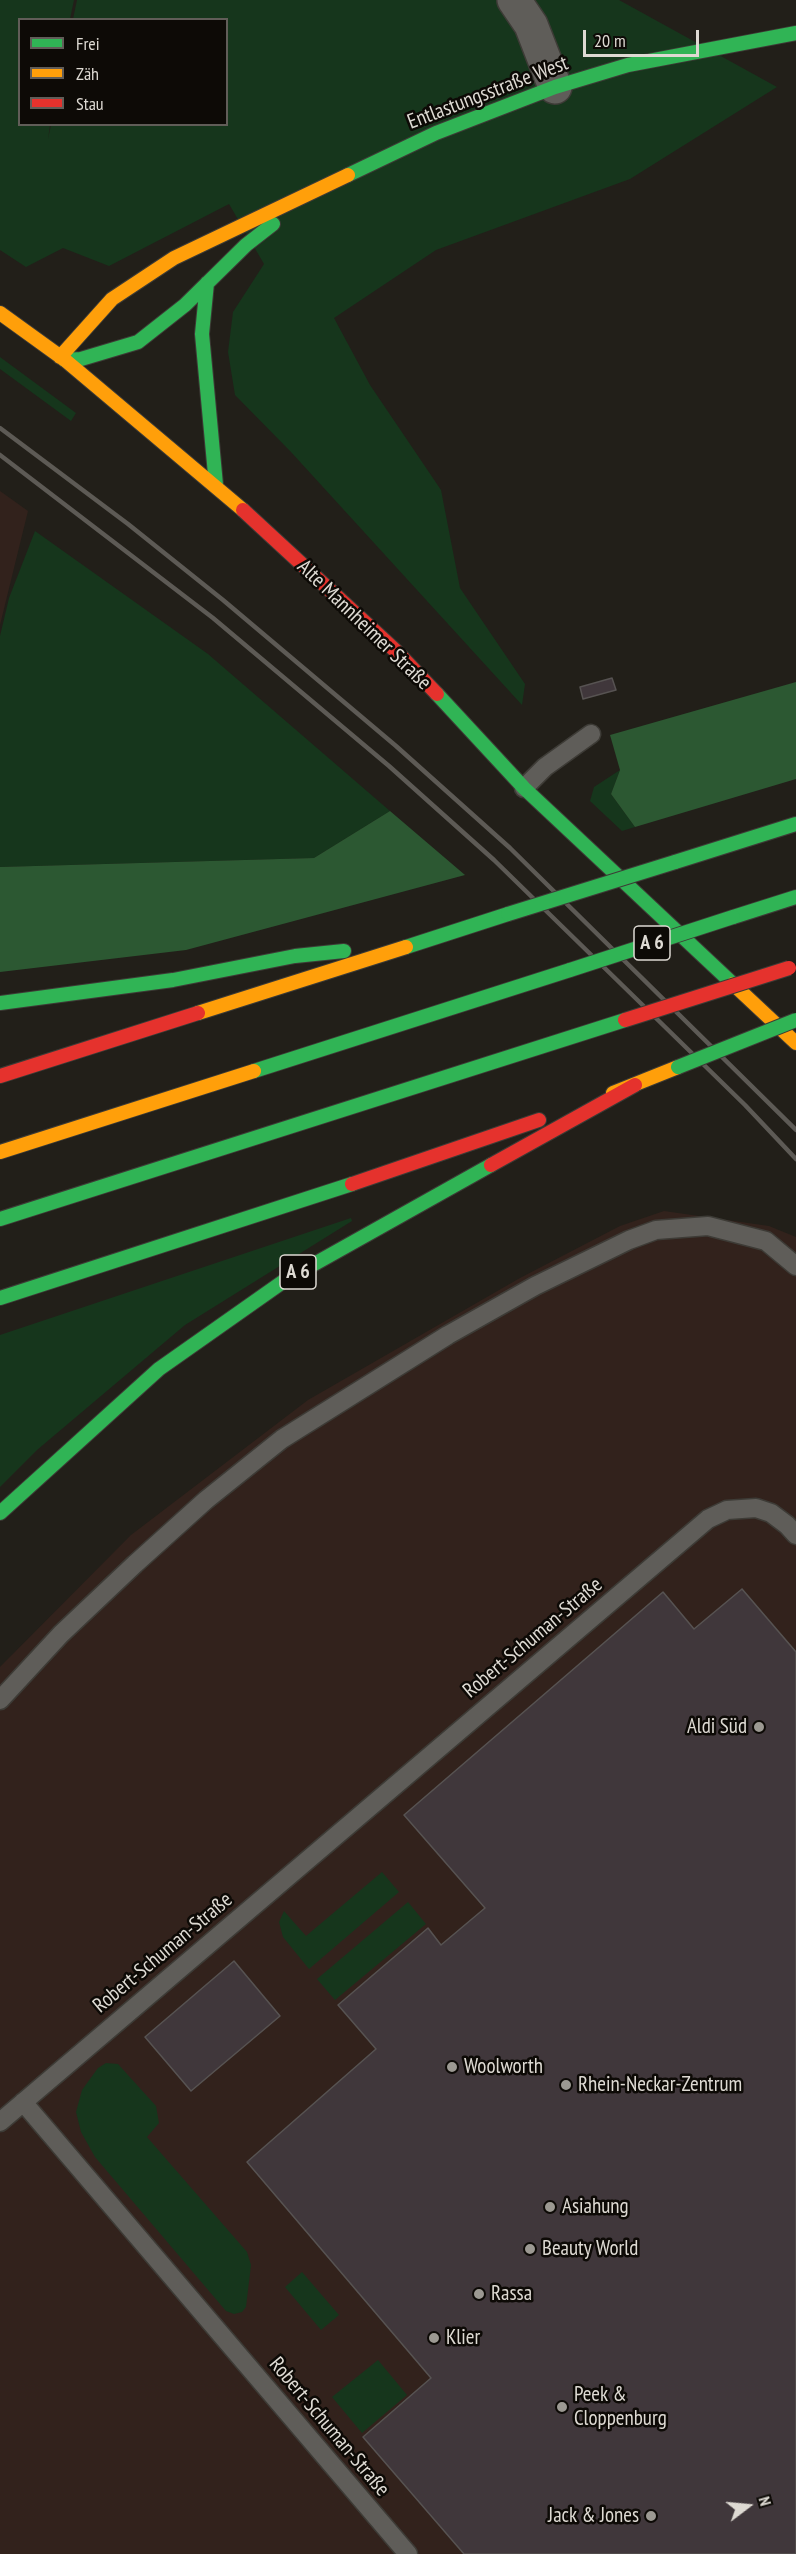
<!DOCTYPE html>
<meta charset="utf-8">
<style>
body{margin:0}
#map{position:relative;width:796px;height:2554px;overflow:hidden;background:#221f19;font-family:"PT Sans Narrow",sans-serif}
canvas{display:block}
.legend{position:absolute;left:18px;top:18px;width:210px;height:108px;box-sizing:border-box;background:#0d0a06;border:2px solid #615d58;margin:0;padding:8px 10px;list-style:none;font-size:18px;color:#dedad3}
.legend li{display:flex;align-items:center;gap:12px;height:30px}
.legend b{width:30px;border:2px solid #615d58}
.north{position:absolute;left:718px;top:2476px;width:60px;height:60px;-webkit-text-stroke:4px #0d0a06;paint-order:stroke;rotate:74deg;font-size:16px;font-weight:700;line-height:24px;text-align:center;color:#dedad3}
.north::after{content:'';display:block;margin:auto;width:21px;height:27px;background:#dedad3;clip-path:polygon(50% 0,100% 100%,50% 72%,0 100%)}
.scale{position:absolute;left:583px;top:30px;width:116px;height:27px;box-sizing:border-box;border:3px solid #dedad3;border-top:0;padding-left:8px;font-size:18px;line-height:21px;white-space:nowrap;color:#dedad3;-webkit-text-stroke:4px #0d0a06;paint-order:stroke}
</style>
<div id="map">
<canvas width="796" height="2554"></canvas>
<ul class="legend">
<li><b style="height:8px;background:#30b455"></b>Frei</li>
<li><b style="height:8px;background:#ff9f0a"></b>Zäh</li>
<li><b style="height:8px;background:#e5322d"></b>Stau</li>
</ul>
<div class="north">N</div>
<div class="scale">20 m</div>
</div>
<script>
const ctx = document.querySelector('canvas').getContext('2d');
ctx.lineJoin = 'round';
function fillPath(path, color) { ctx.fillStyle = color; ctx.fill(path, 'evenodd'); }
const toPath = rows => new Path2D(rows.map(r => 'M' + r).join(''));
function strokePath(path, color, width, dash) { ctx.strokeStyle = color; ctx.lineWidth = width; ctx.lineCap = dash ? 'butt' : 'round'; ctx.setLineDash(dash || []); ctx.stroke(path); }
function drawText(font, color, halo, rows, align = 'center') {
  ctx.font = font + ' "PT Sans Narrow",sans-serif'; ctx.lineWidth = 5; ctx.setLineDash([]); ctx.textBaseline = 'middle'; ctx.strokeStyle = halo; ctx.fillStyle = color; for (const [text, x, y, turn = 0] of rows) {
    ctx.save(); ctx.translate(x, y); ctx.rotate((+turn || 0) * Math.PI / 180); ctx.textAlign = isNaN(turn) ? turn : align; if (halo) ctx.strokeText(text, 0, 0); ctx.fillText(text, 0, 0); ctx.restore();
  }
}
fillPath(toPath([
 [0,491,28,511,0,625],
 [664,1211,769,1226,796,1237,796,2554,0,2554,0,1667,131,1535,308,1400,520,1278,620,1226]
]), '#32221c');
fillPath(toPath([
 [0,0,74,0,70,19,20,20,20,124,50,125,48,139,51,125,226,124,226,20,73,19,77,0,619,0,777,87,630,179,436,250,334,318,370,385,441,490,460,588,525,684,522,705,291,452,235,395,228,352,233,312,264,264,229,204,109,266,63,248,26,267,0,250],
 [0,357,76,413,71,421,0,369],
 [35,531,208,654,390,811,314,858,0,867,0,636,9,598],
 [620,770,611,794,635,827,622,831,590,801,594,787],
 [351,1218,352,1221,185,1325,37,1450,0,1487,0,1335],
 [382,1872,399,1892,309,1969,283,1937,279,1922,284,1911,306,1936],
 [408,1902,426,1924,335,2000,317,1979],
 [106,2063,118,2064,156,2106,159,2123,147,2137,247,2252,251,2265,246,2307,242,2312,234,2314,226,2311,95,2157,81,2132,76,2112,82,2090,98,2068],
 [302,2272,339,2315,321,2330,285,2287],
 [378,2360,407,2395,362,2433,332,2397]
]), '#16361c');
fillPath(toPath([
 [796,682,796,779,635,827,611,794,620,770,610,735],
 [390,811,465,875,186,950,0,972,0,867,314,858]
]), '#2c5832');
const building = toPath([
 [612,678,616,690,583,699,580,687,612,678],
 [742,1589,796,1652,796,2554,464,2554,363,2437,431,2378,247,2162,376,2049,338,2005,428,1928,441,1945,485,1908,404,1815,663,1592,694,1629,742,1589],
 [234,1961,280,2016,191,2091,145,2037,234,1961]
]);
fillPath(building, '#40373b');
strokePath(building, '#575352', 1.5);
const lane = toPath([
 [524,788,545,767,591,734],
 [0,1700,61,1634,135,1564,206,1500,282,1439,448,1335,535,1286,629,1240,656,1230,708,1226,766,1241,796,1266],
 [23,2102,408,2554],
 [0,2122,708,1519,727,1510,756,1508,771,1513,787,1525,796,1535]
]);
const street = toPath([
 [514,0,531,25,555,87]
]);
const fast = toPath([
 [348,175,436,133,555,87,628,65,796,33],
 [207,283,202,334,216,485],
 [65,360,81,359,138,342,185,305,246,245,273,224],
 [437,694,524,788,733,984],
 [675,862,796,824],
 [733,917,796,897],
 [406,947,508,914],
 [0,1003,173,980,295,956,344,951],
 [254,1071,570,970],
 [0,1219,625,1020],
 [0,1298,352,1184],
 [0,1513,159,1369,284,1281,491,1165]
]);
const slow = toPath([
 [0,313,65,360,243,510],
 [60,357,112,299,174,258,348,175],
 [733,984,796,1043],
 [198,1013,406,947],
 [613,1093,678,1067],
 [0,1152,254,1071]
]);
const jam = toPath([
 [243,510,398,653,437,694],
 [0,1076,198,1013],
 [491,1165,635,1085],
 [352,1184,539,1120]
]);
strokePath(lane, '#3d3b36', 21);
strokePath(street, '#3d3b36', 36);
strokePath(fast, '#3d3b36', 16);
strokePath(slow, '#3d3b36', 16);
strokePath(jam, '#3d3b36', 16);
strokePath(lane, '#5f5d59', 18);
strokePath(street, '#5f5d59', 33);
strokePath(fast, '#30b455', 14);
strokePath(slow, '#ff9f0a', 14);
strokePath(jam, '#e5322d', 14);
strokePath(toPath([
 [0,428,128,524,223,600,396,746,510,848,796,1130],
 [0,455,213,618,389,766,494,860,745,1105,796,1159]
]), '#5d5a55', 4.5);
const fastBridge = toPath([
 [508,914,675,862],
 [570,970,733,917],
 [678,1067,796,1020]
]);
const jamBridge = toPath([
 [625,1020,789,968]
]);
strokePath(fastBridge, '#3d3b36', 16, []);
strokePath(jamBridge, '#3d3b36', 16, []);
strokePath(fastBridge, '#30b455', 14);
strokePath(jamBridge, '#e5322d', 14);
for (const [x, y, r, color] of [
 [759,1727,6,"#9c9992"],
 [452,2067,6,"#9c9992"],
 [566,2085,6,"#9c9992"],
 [550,2207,6,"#9c9992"],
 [530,2249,6,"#9c9992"],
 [479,2294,6,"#9c9992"],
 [434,2338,6,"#9c9992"],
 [562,2407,6,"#9c9992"],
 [651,2516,6,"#9c9992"]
]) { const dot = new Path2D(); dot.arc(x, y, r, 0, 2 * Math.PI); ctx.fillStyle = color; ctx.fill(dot); strokePath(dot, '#0d0a06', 2); }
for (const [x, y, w] of [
 [652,943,36],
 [298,1272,36]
]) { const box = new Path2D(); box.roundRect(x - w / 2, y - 17, w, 34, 4.5); ctx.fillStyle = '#0d0a06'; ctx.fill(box); strokePath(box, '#dedad3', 1.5); }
drawText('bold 20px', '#dedad3', null, [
 ["A 6",652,943],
 ["A 6",298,1272]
]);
drawText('21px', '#dedad3', '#0d0a06', [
 ["Entlastungsstraße West",488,93,-21],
 ["Alte Mannheimer Straße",364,625,44],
 ["Robert-Schuman-Straße",533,1638,-40],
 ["Robert-Schuman-Straße",163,1953,-40],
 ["Robert-Schuman-Straße",329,2427,50]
]);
drawText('21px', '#dedad3', '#0d0a06', [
 ["Aldi Süd",747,1727,"right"],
 ["Woolworth",464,2067],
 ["Rhein-Neckar-Zentrum",578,2085],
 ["Asiahung",562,2207],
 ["Beauty World",542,2249],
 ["Rassa",491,2294],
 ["Klier",446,2338],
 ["Peek &",574,2395],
 ["Cloppenburg",574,2419],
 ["Jack & Jones",639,2516,"right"]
], 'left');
</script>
